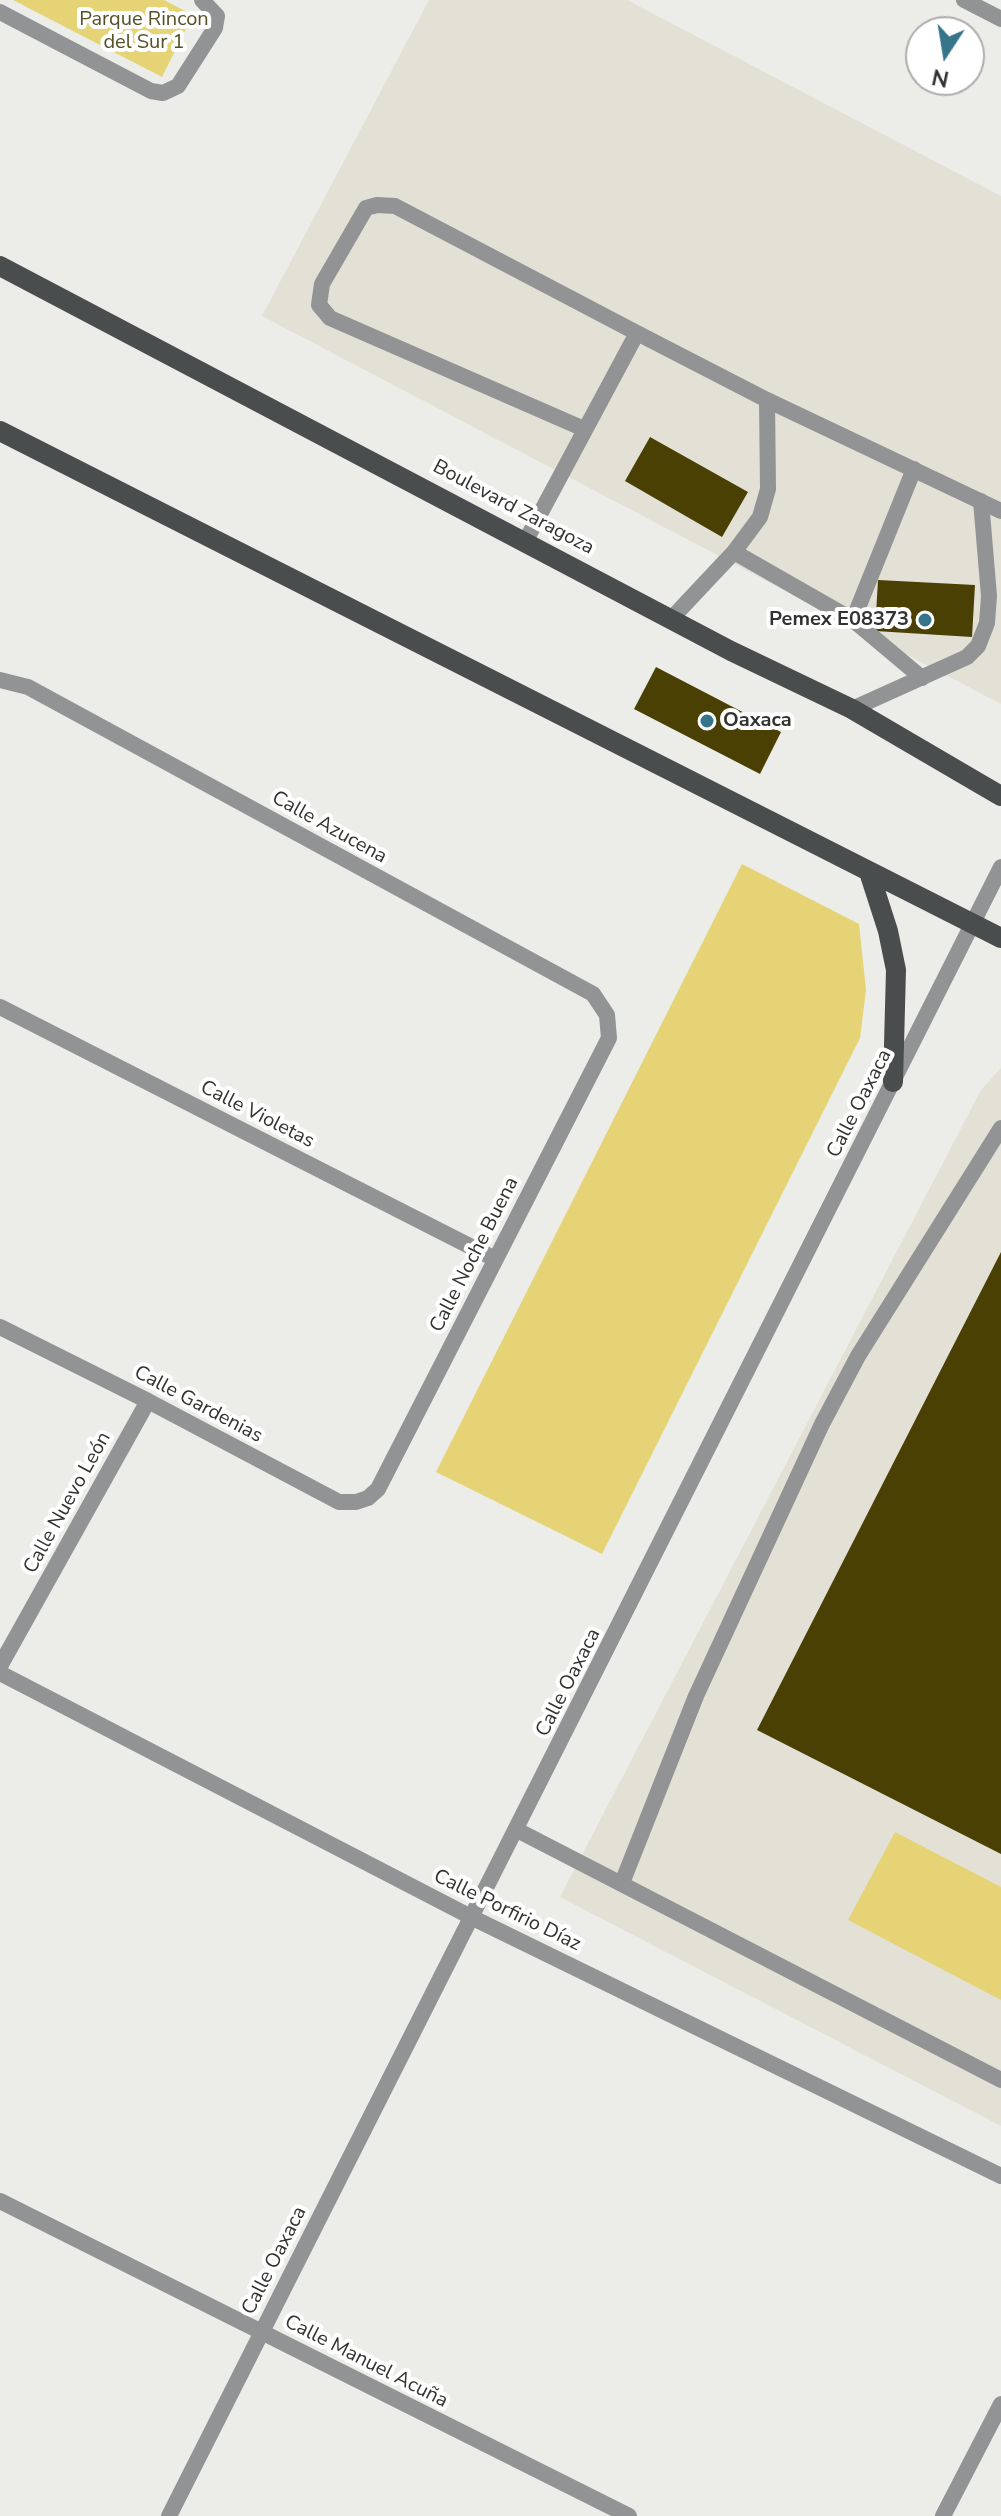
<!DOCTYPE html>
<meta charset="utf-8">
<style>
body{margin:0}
#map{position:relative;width:1001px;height:2516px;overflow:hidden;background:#ecece8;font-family:"Nunito Sans",sans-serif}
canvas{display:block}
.north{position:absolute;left:905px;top:16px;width:80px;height:80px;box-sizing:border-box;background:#fff;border:2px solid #adadac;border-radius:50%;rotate:192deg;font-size:22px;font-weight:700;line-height:32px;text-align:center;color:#323230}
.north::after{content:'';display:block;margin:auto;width:28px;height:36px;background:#36748a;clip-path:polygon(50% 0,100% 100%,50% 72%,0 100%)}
</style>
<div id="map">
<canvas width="1001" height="2516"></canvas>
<div class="north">N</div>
</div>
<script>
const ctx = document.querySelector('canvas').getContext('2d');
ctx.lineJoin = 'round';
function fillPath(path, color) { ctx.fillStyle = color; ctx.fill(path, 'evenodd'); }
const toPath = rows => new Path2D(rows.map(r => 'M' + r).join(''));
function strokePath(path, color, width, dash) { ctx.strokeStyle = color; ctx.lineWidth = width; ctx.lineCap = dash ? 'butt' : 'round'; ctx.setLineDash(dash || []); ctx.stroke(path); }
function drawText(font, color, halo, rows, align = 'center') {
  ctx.font = font + ' "Nunito Sans",sans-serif'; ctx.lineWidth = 8; ctx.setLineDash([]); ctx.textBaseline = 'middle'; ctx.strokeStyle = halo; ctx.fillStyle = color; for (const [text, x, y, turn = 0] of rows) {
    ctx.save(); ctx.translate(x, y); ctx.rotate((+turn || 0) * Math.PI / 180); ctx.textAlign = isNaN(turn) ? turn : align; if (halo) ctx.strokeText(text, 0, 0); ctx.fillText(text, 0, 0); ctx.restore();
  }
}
fillPath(toPath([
 [429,0,627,0,1001,196,1001,704,262,316],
 [1001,1068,1001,2126,560,1897,981,1090]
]), '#e3e1d6');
fillPath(toPath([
 [13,0,164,0,193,15,162,77],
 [742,864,859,924,866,990,860,1038,602,1554,436,1472],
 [895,1832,1001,1887,1001,2000,848,1920]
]), '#e5d375');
fillPath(toPath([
 [650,437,748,492,722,537,625,481],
 [878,580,975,585,972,637,875,631],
 [656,667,781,732,760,774,634,709],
 [1001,1252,1001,1854,757,1730]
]), '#4a4004');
strokePath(toPath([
 [584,429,330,318,319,305,322,284,366,208,377,205,395,206,637,333],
 [914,469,853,620,922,678],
 [525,542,637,333,767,400,1001,511],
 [734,552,853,620],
 [671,619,734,552,760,517,768,489,767,400],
 [852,709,967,657,978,646,987,623,989,596,981,501],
 [517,1830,1001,2080],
 [622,1883,696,1696,822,1424,858,1356,1001,1128]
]), '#929394', 16);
strokePath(toPath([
 [964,0,1001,19],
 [0,12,151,91,163,93,178,86,215,28,217,16,202,0],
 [0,680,28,687,593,994,607,1015,609,1038,378,1489,368,1498,356,1502,339,1502,148,1401,0,1327],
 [0,1007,495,1259],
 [0,1666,148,1401],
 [0,1673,473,1918,1001,2176],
 [0,2201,629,2516],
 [943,2516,1001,2404]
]), '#929394', 16);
strokePath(toPath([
 [169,2516,1001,867]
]), '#929394', 16);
strokePath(toPath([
 [0,266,731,651,852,709,1001,796],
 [0,431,1001,938],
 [869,872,888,931,896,970,893,1082]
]), '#4a4d4e', 20);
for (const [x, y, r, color] of [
 [925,620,8,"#36748a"],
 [707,721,8,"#36748a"]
]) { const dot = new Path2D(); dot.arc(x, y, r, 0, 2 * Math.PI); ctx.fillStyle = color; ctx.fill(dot); strokePath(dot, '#fff', 3); }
drawText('20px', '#574f25', '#fff', [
 ["Parque Rincon",144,20],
 ["del Sur 1",144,43]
]);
drawText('20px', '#323230', '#fff', [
 ["Boulevard Zaragoza",513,508,28],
 ["Calle Azucena",329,828,29],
 ["Calle Oaxaca",860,1104,-63],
 ["Calle Violetas",257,1115,27],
 ["Calle Noche Buena",475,1255,-63],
 ["Calle Gardenias",198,1405,28],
 ["Calle Nuevo León",68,1503,-61],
 ["Calle Oaxaca",569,1683,-63],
 ["Calle Porfirio Díaz",507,1911,26],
 ["Calle Oaxaca",275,2261,-63],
 ["Calle Manuel Acuña",366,2362,27]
]);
drawText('bold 20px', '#323230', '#fff', [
 ["Pemex E08373",909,620],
 ["Oaxaca",723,721,"left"]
], 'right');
</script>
